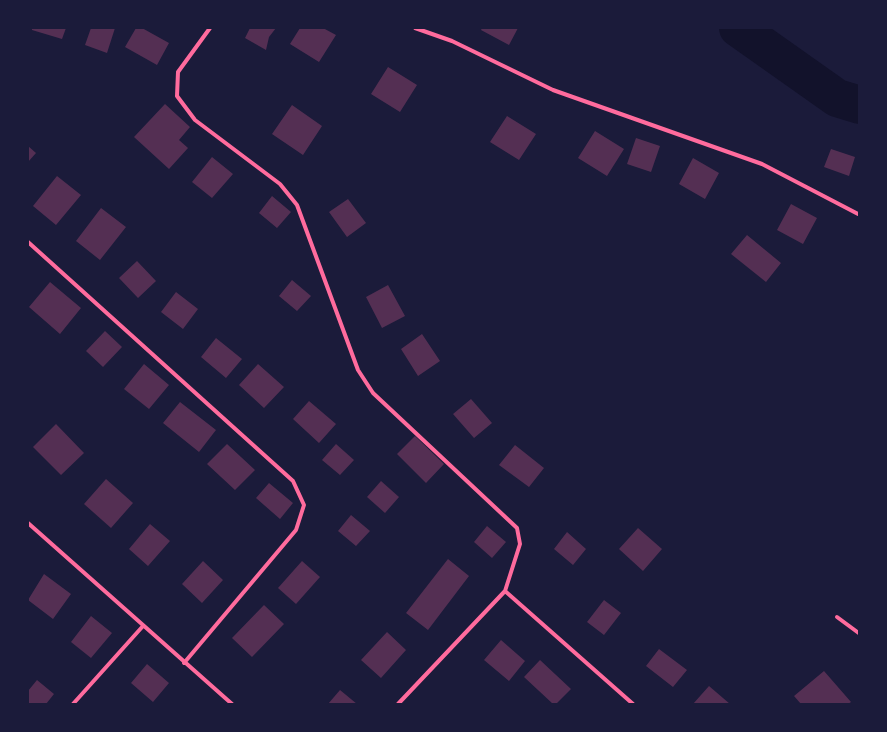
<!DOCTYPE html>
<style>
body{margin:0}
#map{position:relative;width:887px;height:732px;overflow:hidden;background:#1b1b3a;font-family:"Crimson Pro",serif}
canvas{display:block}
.frame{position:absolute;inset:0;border:29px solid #1b1b3a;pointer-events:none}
</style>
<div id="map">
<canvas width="887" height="732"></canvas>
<div class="frame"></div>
</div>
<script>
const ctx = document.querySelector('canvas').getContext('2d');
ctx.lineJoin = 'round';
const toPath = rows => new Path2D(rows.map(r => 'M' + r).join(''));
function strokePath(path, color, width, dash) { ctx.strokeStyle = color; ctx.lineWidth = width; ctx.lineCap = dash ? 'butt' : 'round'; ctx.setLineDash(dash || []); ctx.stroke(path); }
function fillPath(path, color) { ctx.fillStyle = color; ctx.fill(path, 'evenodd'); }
strokePath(toPath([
 [738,28,837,98,860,105]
]), '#12122b', 38);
fillPath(toPath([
 [32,28,66,28,62,39,32,30],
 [91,28,115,28,107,53,85,45],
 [136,28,142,28,169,43,157,65,125,47],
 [250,28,276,28,269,37,266,50,245,38],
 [300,28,323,28,336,35,319,62,290,44],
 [482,28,518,28,509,45,481,30],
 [388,67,417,85,400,112,371,94],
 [165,104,190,127,179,140,188,148,169,169,134,137],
 [292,105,322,126,303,155,272,134],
 [507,116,536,134,519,160,490,142],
 [595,131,624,149,607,176,578,158],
 [636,138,660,146,651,172,627,164],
 [28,146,36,153,28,162],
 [831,149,855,157,849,176,824,167],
 [212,157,233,174,212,198,192,182],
 [693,158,719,173,705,199,679,184],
 [57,176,81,195,56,225,33,206],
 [272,196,291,212,277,228,259,213],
 [348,199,366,223,347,237,329,212],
 [791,204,817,218,803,244,777,230],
 [101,208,126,227,100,260,76,241],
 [747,235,781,263,766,282,731,254],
 [137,261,156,281,138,298,119,278],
 [292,280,311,296,297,311,279,296],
 [50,282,81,308,60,334,29,307],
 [388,285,405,316,382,328,366,297],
 [176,292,198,309,183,329,161,312],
 [105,331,122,347,103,367,86,351],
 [422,334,440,361,418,376,401,349],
 [216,338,242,359,226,378,201,357],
 [144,364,169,385,149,409,124,389],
 [258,364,284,387,264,408,239,385],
 [471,399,492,423,474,438,453,414],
 [309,401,336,424,319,443,293,419],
 [180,402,216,430,199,452,163,423],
 [56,424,84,453,61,475,33,447],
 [415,436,444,464,426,483,397,454],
 [227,444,255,470,235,490,207,464],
 [336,444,354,460,340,475,322,460],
 [515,445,544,468,529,487,499,465],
 [106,479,133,503,111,528,84,504],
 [381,481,399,497,385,513,367,497],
 [269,483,293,503,280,519,256,498],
 [351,515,370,531,356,546,338,531],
 [150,524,170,541,148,566,129,549],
 [487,526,506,542,492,558,474,542],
 [638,528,662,549,643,571,619,549],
 [567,532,586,549,573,565,554,549],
 [448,559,469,576,428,630,406,613],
 [203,561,223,580,202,603,182,584],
 [302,561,320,577,296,604,278,588],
 [44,574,71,594,53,619,28,600],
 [604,600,621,613,604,635,587,622],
 [264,605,284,624,252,657,232,638],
 [91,616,112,633,91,658,71,642],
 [387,632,406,650,381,678,361,660],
 [501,640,525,661,509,681,484,660],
 [659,649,687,670,673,687,646,666],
 [540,660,571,689,556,704,553,704,524,677],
 [147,664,169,683,153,702,131,683],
 [824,671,851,702,848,704,801,704,794,696],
 [37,680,54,694,46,704,28,704,28,691],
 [709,686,730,704,693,704],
 [340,690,357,704,328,704]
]), '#542f53');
strokePath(toPath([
 [210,28,178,72,177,96,195,120,280,184,297,205,358,370,373,393,517,528,520,544,505,591,633,704],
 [415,28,452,41,553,90,762,164,860,215],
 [28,242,293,481,304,505,296,530,184,663],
 [28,523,232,704],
 [837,617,860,634],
 [73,704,143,626],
 [398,704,505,591]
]), '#ff6b9d', 4);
</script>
